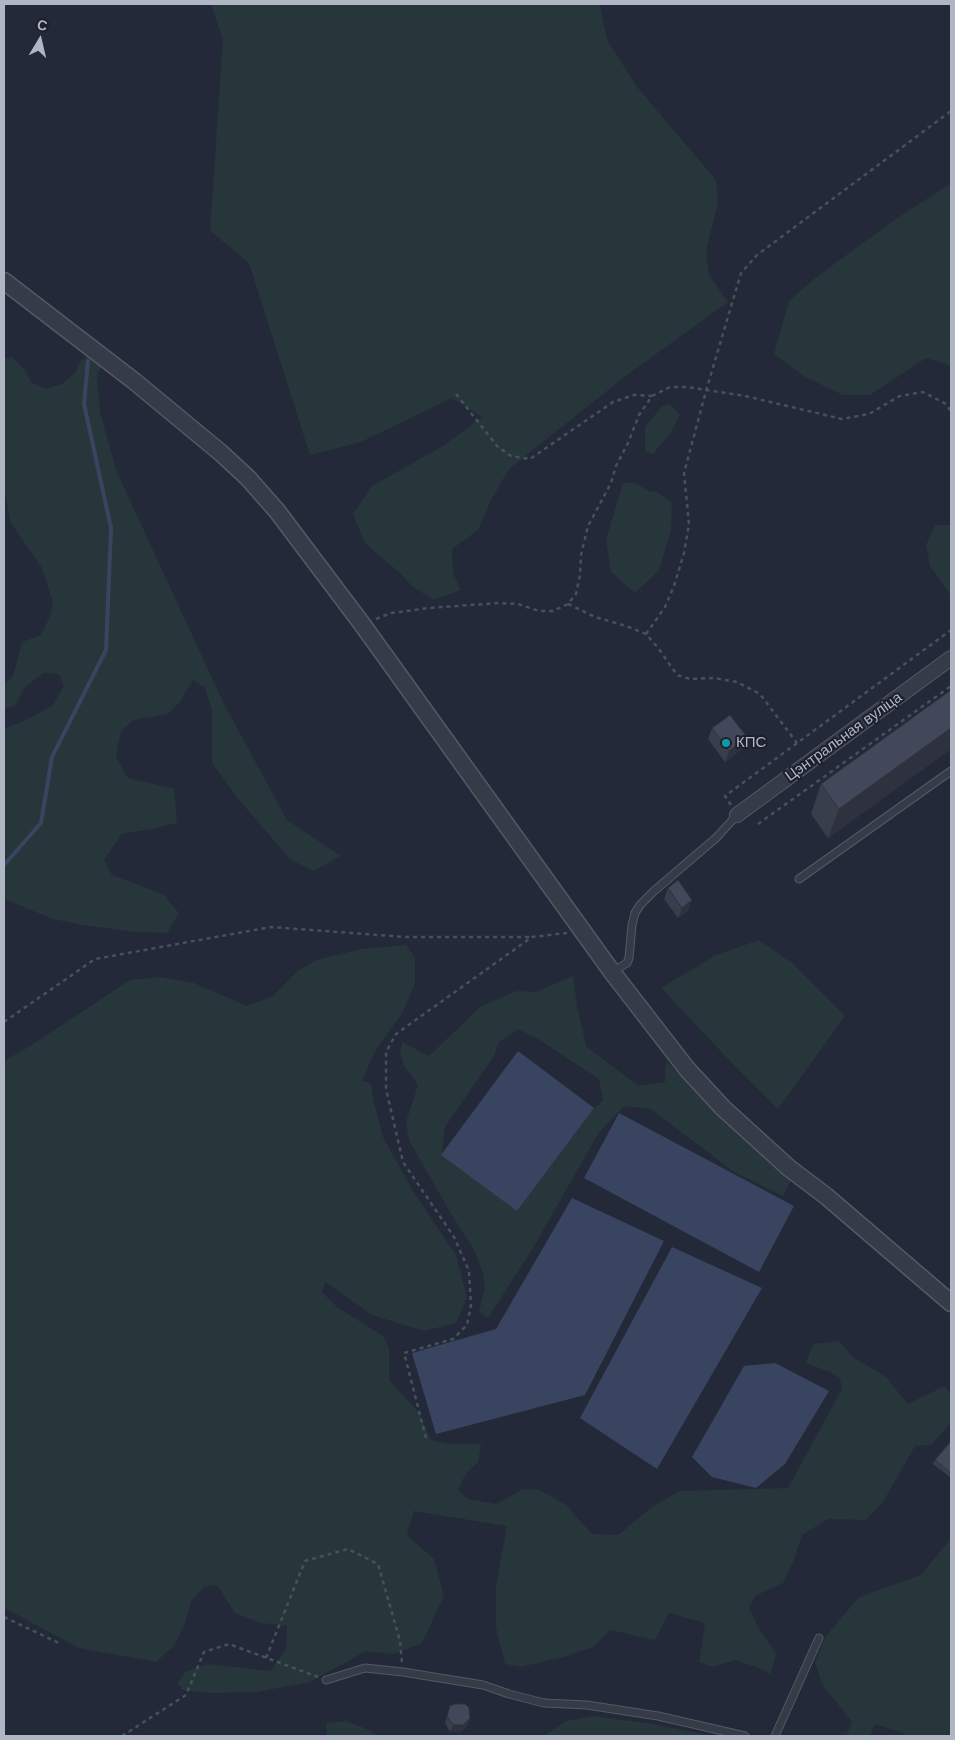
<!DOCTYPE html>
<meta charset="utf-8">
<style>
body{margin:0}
#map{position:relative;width:955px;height:1740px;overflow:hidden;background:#232938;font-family:Helvetica,sans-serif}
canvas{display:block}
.frame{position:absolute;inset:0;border:5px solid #b1b6c4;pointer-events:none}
.north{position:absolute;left:15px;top:15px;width:50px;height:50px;-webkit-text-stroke:4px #1c202d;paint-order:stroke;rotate:9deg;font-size:14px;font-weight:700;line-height:20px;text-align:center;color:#b1b6c4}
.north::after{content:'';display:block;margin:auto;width:18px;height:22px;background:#b1b6c4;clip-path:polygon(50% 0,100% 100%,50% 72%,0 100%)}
</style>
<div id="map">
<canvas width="955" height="1740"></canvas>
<div class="frame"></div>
<div class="north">С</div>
</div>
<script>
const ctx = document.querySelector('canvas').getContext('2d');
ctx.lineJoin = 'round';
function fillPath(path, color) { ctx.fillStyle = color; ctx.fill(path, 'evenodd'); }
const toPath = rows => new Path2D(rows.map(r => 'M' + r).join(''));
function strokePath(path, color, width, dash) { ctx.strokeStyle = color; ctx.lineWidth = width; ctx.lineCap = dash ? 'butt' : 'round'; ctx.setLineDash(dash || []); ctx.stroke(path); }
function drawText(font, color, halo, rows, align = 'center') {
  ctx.font = font + ' Helvetica,sans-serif'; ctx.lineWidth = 4; ctx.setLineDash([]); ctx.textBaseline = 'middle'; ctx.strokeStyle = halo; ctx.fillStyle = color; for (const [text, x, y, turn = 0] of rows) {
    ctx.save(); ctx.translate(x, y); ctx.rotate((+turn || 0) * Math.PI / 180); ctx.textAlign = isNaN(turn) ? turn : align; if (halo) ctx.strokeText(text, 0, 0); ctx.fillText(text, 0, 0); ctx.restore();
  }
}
fillPath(toPath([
 [211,4,600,4,607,40,638,88,716,180,718,203,706,251,709,275,728,302,627,375,509,469,491,500,478,530,452,549,453,573,461,590,433,600,412,586,401,574,365,543,353,514,372,486,443,446,482,417,452,398,361,442,310,455,249,263,210,231,223,40],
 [948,185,951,186,951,367,946,364,926,358,870,395,843,395,805,377,774,354,789,301,815,278,893,221],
 [90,354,102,364,97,377,100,412,116,470,224,704,287,820,341,856,313,871,290,859,239,800,212,763,212,710,205,688,193,680,179,703,168,714,133,720,121,731,116,757,128,778,174,789,177,823,152,829,122,834,104,860,112,875,163,894,179,913,167,933,135,932,83,925,53,919,4,899,4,729,26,720,53,705,64,686,59,674,44,673,25,687,15,706,4,709,4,685,13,676,22,642,41,635,50,616,53,603,42,568,10,522,4,486,4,358,12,357,25,370,31,382,45,389,62,384,75,373,80,362],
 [670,404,680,415,671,432,653,454,645,451,645,427,662,406],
 [623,483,635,483,649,491,657,492,672,503,671,530,659,570,635,593,611,572,606,540],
 [935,525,951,525,951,596,930,566,926,545],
 [759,940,792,963,845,1016,778,1109,731,1062,661,988,716,955],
 [406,945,415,957,415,983,403,1012,376,1050,362,1080,371,1084,375,1107,383,1137,413,1191,456,1255,467,1298,456,1323,424,1331,372,1315,325,1282,322,1292,337,1307,383,1336,389,1348,389,1380,420,1414,431,1440,449,1444,481,1444,478,1462,465,1475,458,1490,468,1499,496,1504,523,1489,540,1490,566,1505,592,1534,618,1535,652,1507,680,1491,788,1488,842,1389,840,1378,832,1373,806,1363,813,1344,839,1341,853,1357,886,1377,908,1404,945,1386,951,1396,951,1423,931,1445,915,1446,883,1502,866,1520,828,1519,802,1535,794,1560,783,1583,755,1596,749,1608,759,1629,776,1653,771,1674,759,1668,735,1660,713,1667,699,1662,705,1623,669,1613,655,1640,610,1630,593,1647,563,1657,521,1667,505,1664,496,1628,496,1587,507,1526,414,1511,407,1535,434,1559,444,1596,422,1643,393,1654,366,1651,310,1682,257,1692,211,1693,182,1690,178,1683,185,1672,208,1664,270,1671,286,1650,287,1626,261,1623,235,1613,217,1585,204,1587,191,1601,185,1623,175,1645,156,1662,79,1648,4,1608,4,1061,30,1046,130,980,160,977,194,983,247,1006,273,996,296,972,316,960,361,949],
 [573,976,577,1006,586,1046,638,1086,665,1082,666,1061,709,1105,772,1157,791,1181,783,1196,734,1172,651,1109,624,1106,598,1134,533,1248,488,1318,479,1312,485,1287,483,1273,473,1248,451,1214,409,1140,406,1122,418,1085,404,1066,400,1052,402,1042,429,1056,481,1006,517,991,536,992],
 [518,1029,538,1039,599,1079,603,1101,594,1108,517,1211,442,1152,445,1127,494,1056,499,1042],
 [951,1538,951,1736,904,1736,903,1733,875,1724,870,1736,846,1736,852,1722,822,1684,815,1662,826,1636,859,1597,921,1575],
 [593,1716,652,1724,712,1736,543,1736,566,1721],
 [346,1721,372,1731,378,1736,327,1736,326,1723]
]), '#26363a');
fillPath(toPath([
 [518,1051,594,1108,517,1211,441,1155],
 [619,1113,794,1206,759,1272,584,1178],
 [572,1198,664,1241,585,1395,436,1434,412,1353,496,1329],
 [672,1247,762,1288,657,1469,580,1418],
 [775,1363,829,1391,785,1464,756,1488,712,1477,692,1457,744,1366]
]), '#394460');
strokePath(toPath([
 [4,865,41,823,52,757,106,650,111,528,84,404,88,361]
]), '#394460', 4);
const service = toPath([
 [799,879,951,771],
 [612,972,627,963,629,958,632,925,635,913,640,905,654,891,716,838,737,815],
 [326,1680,365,1668,403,1672,483,1685,509,1694,544,1703,587,1705,658,1716,745,1736],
 [775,1736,819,1638]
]);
const minor = toPath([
 [737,815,951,658]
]);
const tertiary = toPath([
 [4,281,134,381,221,453,248,478,277,511,362,624,612,972,687,1069,723,1108,789,1168,826,1196,951,1303]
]);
strokePath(service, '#545966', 9);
strokePath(minor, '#545966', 16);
strokePath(tertiary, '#545966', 19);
strokePath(toPath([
 [456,394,497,446,511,456,530,459,613,402,634,395,652,396],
 [568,604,595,617,626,626,646,634,659,649,677,675,690,679,714,678,737,682,760,694,797,743],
 [376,619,391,613,429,608,499,603,518,604,539,611,553,611,568,604,576,594,580,575,581,555,588,526,611,483,616,466,628,443,639,415,652,396,670,387,687,387,745,396,842,419,869,414,900,396,923,392,946,404,951,411],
 [646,634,665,607,674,586,684,553,689,524,684,473,706,391,741,273,757,255,951,111],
 [731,805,725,796,951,630],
 [758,824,951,686],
 [4,1022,95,959,271,927,405,937,532,937],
 [426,1438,404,1353,453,1339,467,1325,471,1305,469,1271,454,1237,403,1162,386,1089,386,1052,396,1034,532,937,567,933],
 [4,1617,61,1644],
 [266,1658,305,1561,348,1549,378,1564,400,1641,402,1663],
 [122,1736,186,1695,204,1652,229,1644,318,1677]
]), '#445358', 2.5, [4, 4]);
strokePath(service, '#363b48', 7);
strokePath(minor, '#363b48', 14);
strokePath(tertiary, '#363b48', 16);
fillPath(toPath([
 [951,690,951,749,828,838,811,814,821,784],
 [712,728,743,748,725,762,708,739],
 [668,888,688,911,678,918,664,899],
 [951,1441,951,1478,933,1464,935,1460],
 [450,1706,468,1725,461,1732,450,1732,445,1723]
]), '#393e4d');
fillPath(toPath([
 [951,728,951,749,828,838,839,809],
 [747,737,743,748,725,762,729,751],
 [692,900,688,911,678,918,682,908],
 [470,1718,468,1725,461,1732,450,1732,453,1725]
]), '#2e323e');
const building = toPath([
 [951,690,951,728,839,809,821,784,951,690],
 [730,715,747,737,729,751,712,728,730,715],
 [678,880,692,900,682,908,668,888,678,880],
 [951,1441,951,1473,935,1460,951,1441],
 [455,1704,465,1704,469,1708,470,1718,463,1725,453,1725,447,1716,450,1706,455,1704]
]);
fillPath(building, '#424859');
strokePath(building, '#2e323e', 1);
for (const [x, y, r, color] of [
 [726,743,5,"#0f9aa8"]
]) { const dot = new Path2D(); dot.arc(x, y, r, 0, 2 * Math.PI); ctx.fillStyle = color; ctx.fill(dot); strokePath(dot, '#1c202d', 2); }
drawText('15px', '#b1b6c4', '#1c202d', [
 ["Цэнтральная вуліца",844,737,-36]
]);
drawText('15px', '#b1b6c4', '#1c202d', [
 ["КПС",736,743]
], 'left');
</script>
